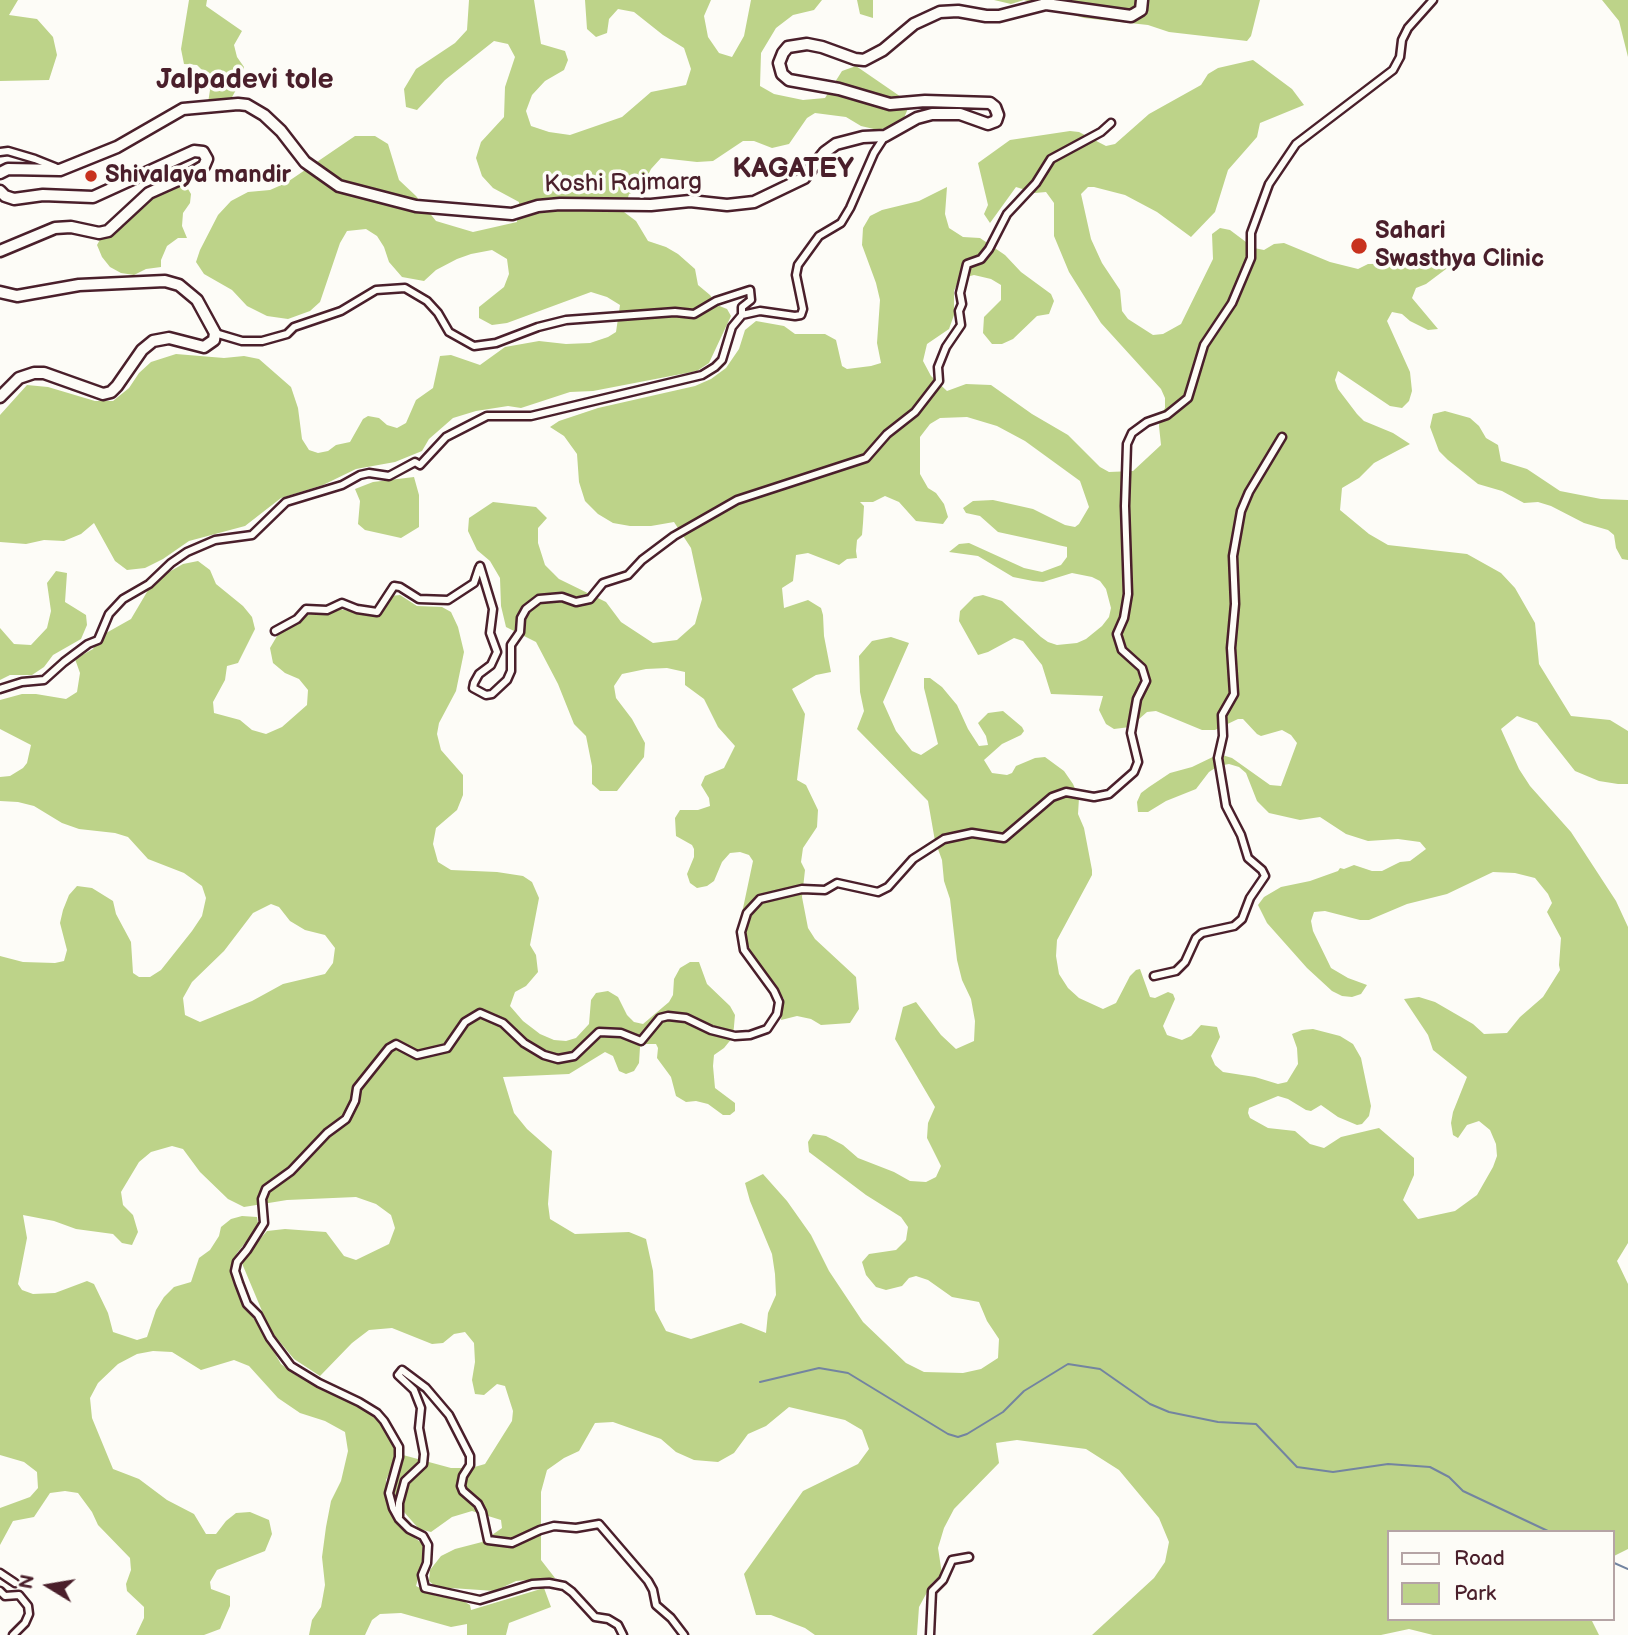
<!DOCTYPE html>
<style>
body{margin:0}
#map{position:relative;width:1628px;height:1635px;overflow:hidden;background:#fdfcf7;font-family:"Balsamiq Sans",sans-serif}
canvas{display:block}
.legend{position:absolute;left:1387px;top:1530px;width:228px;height:91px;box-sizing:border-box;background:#fdfcf7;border:2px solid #b5a4a5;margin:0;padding:9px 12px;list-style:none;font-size:21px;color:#4a1f2b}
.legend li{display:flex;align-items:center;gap:14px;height:35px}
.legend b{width:35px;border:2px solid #b5a4a5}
.north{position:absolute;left:14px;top:1551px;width:70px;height:70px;-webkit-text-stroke:5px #fdfcf7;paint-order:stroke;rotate:281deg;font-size:19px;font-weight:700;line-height:28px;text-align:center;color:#4a1f2b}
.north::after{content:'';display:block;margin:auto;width:24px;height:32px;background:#4a1f2b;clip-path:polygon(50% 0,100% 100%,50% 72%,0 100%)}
</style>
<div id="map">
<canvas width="1628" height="1635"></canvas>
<ul class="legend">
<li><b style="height:9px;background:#fdfcf7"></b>Road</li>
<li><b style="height:19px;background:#bdd389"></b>Park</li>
</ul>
<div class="north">N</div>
</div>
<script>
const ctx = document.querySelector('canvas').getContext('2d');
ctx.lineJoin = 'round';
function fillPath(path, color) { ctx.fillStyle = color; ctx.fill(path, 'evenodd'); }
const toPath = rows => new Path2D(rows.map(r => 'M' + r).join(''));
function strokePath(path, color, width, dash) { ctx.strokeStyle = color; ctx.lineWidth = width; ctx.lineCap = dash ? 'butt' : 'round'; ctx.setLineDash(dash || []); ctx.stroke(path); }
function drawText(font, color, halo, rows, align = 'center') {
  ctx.font = font + ' "Balsamiq Sans",sans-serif'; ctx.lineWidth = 7; ctx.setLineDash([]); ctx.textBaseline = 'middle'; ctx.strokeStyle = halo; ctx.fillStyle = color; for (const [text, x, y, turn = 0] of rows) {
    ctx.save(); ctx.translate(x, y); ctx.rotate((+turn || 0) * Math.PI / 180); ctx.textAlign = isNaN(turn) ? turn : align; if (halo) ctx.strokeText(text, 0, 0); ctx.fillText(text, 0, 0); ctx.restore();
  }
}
fillPath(toPath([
 [0,0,18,0,9,15,37,19,53,37,57,55,49,80,0,81],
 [189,0,207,0,206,6,242,31,234,45,237,57,244,67,237,88,231,99,208,103,210,90,205,73,197,65,184,64,181,49],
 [469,0,534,0,541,44,565,51,568,60,564,70,545,81,532,95,526,111,531,126,549,132,570,135,622,117,651,92,686,85,691,69,684,48,663,35,634,12,618,9,609,19,607,33,596,37,587,29,585,0,711,0,704,16,708,37,719,53,732,57,744,36,751,0,822,0,814,10,793,15,776,28,761,53,760,86,774,94,803,100,825,98,842,71,856,66,904,99,909,106,904,118,892,126,878,130,861,126,846,117,815,113,807,118,789,144,772,148,754,141,743,141,713,161,697,162,661,158,651,169,641,189,629,194,624,212,636,221,648,241,666,247,678,254,695,269,698,285,710,295,717,305,727,309,731,316,709,363,697,371,593,391,570,392,521,408,508,406,476,411,453,418,429,439,422,451,395,462,356,469,323,485,281,498,245,526,189,541,163,559,145,568,127,570,115,561,94,523,81,534,64,541,44,540,26,544,0,542,0,415,27,385,48,387,95,401,113,401,129,388,139,373,151,362,176,354,224,358,244,356,259,359,291,387,298,408,302,439,309,450,318,453,328,451,336,445,350,442,363,419,368,416,379,418,387,425,397,428,406,423,416,400,433,388,440,356,451,355,480,365,505,347,539,341,566,344,590,343,608,337,616,332,620,305,607,297,591,292,507,323,492,325,479,318,479,307,504,287,509,274,507,259,492,250,471,254,457,259,436,270,424,281,402,277,389,262,384,247,377,236,366,229,347,231,340,243,320,302,310,311,288,319,267,316,247,306,232,290,204,274,196,262,200,250,218,215,231,201,248,192,270,190,286,183,355,136,375,136,388,144,399,180,416,196,436,221,473,232,517,222,519,202,493,188,482,176,476,158,481,142,504,117,505,87,515,57,508,44,494,41,445,80,417,110,406,107,404,89,416,69,455,43,467,30],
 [857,0,873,0,873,18,860,14],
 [994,0,1260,0,1251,36,1247,41,1169,32,1148,25,1084,18,1024,0,1011,4],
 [1602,0,1628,0,1628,57,1619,21],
 [1253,60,1292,89,1304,105,1260,123,1257,137,1228,170,1215,212,1191,237,1157,212,1125,195,1094,187,1088,187,1081,194,1091,239,1102,263,1120,290,1122,311,1128,319,1153,335,1163,334,1181,324,1213,259,1212,234,1220,228,1230,230,1254,248,1264,250,1274,244,1284,243,1330,262,1358,269,1368,264,1416,263,1445,257,1450,266,1426,284,1416,288,1412,298,1438,329,1428,330,1410,321,1402,314,1392,312,1387,321,1410,372,1412,391,1409,401,1402,408,1390,406,1338,371,1335,380,1338,389,1357,414,1364,421,1393,433,1410,444,1374,463,1359,478,1342,488,1340,510,1369,534,1388,545,1467,554,1501,573,1515,588,1535,623,1539,664,1571,716,1610,720,1628,731,1628,784,1618,784,1599,781,1575,771,1537,723,1517,716,1501,729,1519,769,1530,786,1571,832,1616,901,1628,927,1628,1243,1617,1261,1628,1284,1628,1549,1612,1557,1612,1532,1388,1532,1388,1619,1591,1619,1599,1635,1433,1635,1409,1629,1381,1635,1092,1635,1154,1578,1165,1562,1169,1542,1159,1518,1119,1470,1086,1449,1017,1440,996,1443,999,1463,954,1509,944,1528,938,1548,942,1574,932,1583,919,1607,917,1635,815,1635,805,1628,771,1615,756,1615,744,1574,803,1491,858,1464,869,1449,862,1430,845,1420,789,1407,766,1426,748,1434,734,1453,718,1462,694,1460,676,1452,661,1439,613,1422,595,1423,579,1451,564,1458,547,1470,541,1492,541,1560,555,1578,516,1581,495,1591,436,1587,429,1581,430,1570,441,1556,455,1549,482,1542,502,1528,501,1520,472,1511,452,1517,431,1532,419,1529,396,1503,393,1492,403,1455,451,1468,471,1468,485,1464,512,1421,513,1411,505,1386,497,1384,484,1395,475,1394,472,1380,475,1362,474,1343,465,1332,454,1334,443,1343,432,1344,392,1328,369,1330,352,1343,320,1376,294,1359,270,1330,241,1261,267,1231,285,1229,326,1232,344,1256,356,1260,389,1244,395,1228,391,1215,376,1204,356,1197,287,1200,244,1207,228,1199,200,1172,183,1149,172,1146,151,1152,139,1162,121,1192,123,1205,133,1215,138,1232,132,1245,122,1243,113,1234,76,1229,54,1221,23,1215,27,1238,18,1284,22,1290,33,1294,55,1293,87,1281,94,1284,108,1313,113,1332,137,1340,147,1337,156,1310,164,1297,174,1287,191,1282,199,1258,210,1250,219,1236,221,1227,231,1219,242,1216,257,1217,258,1223,253,1233,237,1253,230,1271,241,1301,259,1326,281,1364,297,1376,360,1407,378,1420,393,1443,396,1459,386,1480,386,1496,393,1516,403,1529,423,1544,424,1557,416,1586,437,1596,460,1599,470,1605,471,1610,544,1588,551,1607,509,1623,506,1635,467,1635,467,1624,451,1627,401,1613,380,1614,372,1620,365,1635,309,1635,312,1620,321,1607,325,1585,322,1557,326,1527,331,1501,341,1481,348,1451,345,1432,325,1421,300,1413,278,1398,249,1366,234,1360,201,1370,172,1352,153,1351,137,1354,118,1364,98,1383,90,1398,92,1418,113,1469,139,1479,167,1500,194,1514,206,1534,216,1534,226,1521,236,1513,250,1512,269,1520,272,1534,265,1551,217,1570,210,1582,211,1589,230,1596,230,1606,220,1629,204,1635,136,1635,144,1618,144,1607,127,1591,126,1584,131,1570,130,1558,98,1525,92,1512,78,1493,65,1491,50,1493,34,1517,13,1521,0,1545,0,1508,30,1497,38,1488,37,1472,24,1462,0,1455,0,956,23,962,55,963,64,961,67,950,60,923,63,910,69,895,77,886,92,888,113,901,116,914,131,942,133,973,139,977,150,977,161,970,192,931,202,916,206,898,202,886,184,873,148,859,128,837,115,833,79,829,62,823,34,806,18,802,0,801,0,777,10,776,23,768,27,763,31,745,0,729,0,700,22,694,36,694,66,699,77,692,80,673,75,659,93,649,99,637,131,619,157,575,169,572,183,564,198,561,210,570,216,584,243,606,252,617,255,629,238,663,227,666,225,680,213,702,214,713,240,720,252,730,266,734,282,727,307,705,308,690,299,679,285,673,273,663,270,648,277,636,291,624,307,615,340,609,371,616,377,614,390,596,400,595,417,606,442,607,451,612,458,627,464,652,456,691,439,723,437,734,441,750,463,775,463,795,457,810,436,828,433,844,438,862,451,870,497,872,523,876,532,882,539,898,530,945,536,955,538,972,526,986,515,992,510,1006,523,1021,540,1034,554,1040,566,1041,576,1038,589,1024,591,1000,596,993,608,991,618,997,627,1015,634,1022,643,1024,669,1002,673,995,674,979,680,968,690,962,699,962,707,984,730,1006,735,1015,733,1037,724,1048,714,1055,713,1066,715,1088,735,1103,735,1111,730,1115,723,1115,708,1104,696,1101,686,1102,676,1096,671,1077,657,1058,658,1048,656,1044,646,1044,640,1047,639,1063,634,1071,626,1074,619,1071,613,1056,605,1052,569,1074,503,1077,514,1113,527,1129,552,1151,548,1204,550,1219,575,1234,629,1232,646,1239,653,1271,655,1310,666,1331,691,1339,741,1323,766,1333,768,1313,776,1295,775,1274,772,1254,750,1201,745,1183,763,1174,787,1201,811,1235,829,1271,863,1322,906,1363,924,1372,963,1373,981,1369,998,1358,999,1339,987,1321,979,1302,952,1297,928,1280,916,1276,909,1278,902,1286,886,1290,876,1287,866,1275,862,1262,869,1254,896,1250,906,1240,908,1227,901,1217,866,1195,809,1152,808,1142,813,1134,826,1136,843,1145,858,1158,894,1172,910,1181,926,1182,936,1177,941,1166,927,1138,928,1123,935,1107,895,1039,903,1007,916,1002,941,1035,956,1049,974,1041,975,1021,971,999,962,980,957,960,950,899,944,881,942,860,935,841,928,801,857,729,864,711,860,692,859,656,872,641,891,637,909,643,883,702,896,731,912,751,921,755,938,744,924,688,924,678,930,678,942,687,957,705,968,729,979,746,988,745,986,736,978,723,988,713,1003,711,1022,727,1024,731,1021,735,1002,744,984,760,992,773,1007,775,1012,773,1016,766,1035,758,1045,757,1064,771,1073,784,1079,798,1078,814,1084,828,1092,870,1092,875,1057,940,1056,956,1059,974,1068,988,1079,998,1103,1009,1116,1003,1130,976,1136,970,1140,969,1150,997,1155,998,1168,992,1173,994,1175,999,1163,1026,1167,1035,1182,1040,1191,1036,1201,1025,1217,1027,1220,1037,1211,1056,1215,1065,1223,1072,1255,1077,1278,1084,1287,1082,1298,1064,1297,1048,1292,1034,1302,1030,1313,1029,1340,1036,1353,1044,1361,1058,1371,1106,1369,1116,1362,1124,1357,1125,1338,1117,1321,1105,1311,1111,1306,1110,1288,1099,1278,1096,1249,1108,1248,1113,1250,1118,1268,1128,1295,1131,1310,1144,1324,1148,1341,1137,1379,1128,1414,1158,1414,1175,1403,1200,1418,1219,1455,1211,1477,1195,1493,1167,1497,1156,1496,1144,1490,1130,1479,1121,1467,1125,1458,1138,1453,1135,1451,1123,1453,1112,1467,1077,1433,1050,1428,1035,1404,999,1419,997,1435,1002,1473,1024,1484,1034,1507,1033,1520,1017,1543,997,1560,970,1559,965,1561,938,1547,912,1552,903,1548,894,1535,878,1515,873,1493,872,1447,894,1407,904,1369,920,1360,920,1325,911,1314,912,1311,921,1313,931,1331,968,1348,978,1367,985,1361,994,1352,997,1342,996,1332,991,1307,968,1267,923,1258,905,1264,897,1281,887,1310,881,1338,871,1340,868,1344,869,1354,865,1372,871,1382,871,1400,862,1410,861,1426,849,1420,842,1398,839,1368,841,1346,834,1320,817,1300,820,1269,813,1257,801,1246,773,1239,767,1229,764,1218,766,1209,772,1196,789,1166,801,1148,812,1138,812,1137,802,1141,793,1149,787,1170,773,1192,767,1219,754,1232,758,1270,785,1281,786,1297,743,1291,735,1282,730,1261,736,1257,734,1243,719,1238,719,1215,730,1202,730,1156,711,1147,712,1130,727,1114,729,1106,724,1099,710,1103,696,1051,694,1042,665,1023,641,1014,638,988,652,978,655,959,621,960,611,974,597,983,595,1002,601,1041,637,1048,642,1057,645,1077,643,1086,639,1102,626,1109,617,1111,608,1106,589,1100,581,1092,577,1072,573,1043,582,1033,581,1013,577,978,556,949,552,959,544,969,543,1024,568,1042,572,1061,565,1067,557,1067,547,998,532,980,516,966,513,963,508,973,501,993,500,1033,509,1065,525,1075,527,1079,524,1089,507,1080,481,1025,441,997,426,967,417,940,418,930,424,920,437,920,474,928,488,936,493,944,504,948,517,943,524,916,521,899,502,885,496,873,502,860,502,864,506,863,523,862,535,857,540,856,551,857,558,847,559,839,565,808,553,796,555,793,581,782,588,784,608,808,600,821,608,823,615,824,636,831,672,816,675,792,689,805,714,797,780,806,785,818,810,817,827,803,848,801,862,805,870,802,897,808,928,815,939,856,977,859,1009,850,1023,821,1025,811,1019,797,1016,781,1020,784,999,751,953,744,932,742,913,753,861,749,855,740,852,730,853,722,862,714,881,707,886,697,888,690,883,687,874,694,857,694,849,692,845,676,836,675,818,680,810,698,810,710,806,709,798,701,785,705,776,724,768,735,746,718,727,704,699,685,685,685,672,667,668,646,669,622,674,614,686,616,698,632,719,645,743,644,757,617,791,600,791,592,784,592,766,586,736,574,724,558,684,536,642,506,627,501,606,500,578,490,561,477,550,468,531,469,518,493,502,536,507,547,518,538,528,538,543,545,565,559,579,606,602,621,622,653,643,677,640,695,624,702,599,691,548,674,522,651,526,630,526,613,523,598,514,585,501,579,482,577,454,564,436,550,427,559,421,598,408,695,386,711,379,726,368,739,349,745,330,756,321,784,326,795,334,825,334,836,340,842,366,847,369,871,366,881,363,877,343,880,300,876,283,862,245,863,228,870,216,882,210,919,201,947,187,945,214,949,228,963,237,980,238,1005,255,1021,272,1051,294,1054,301,1049,314,1037,316,1013,339,1002,344,992,344,983,333,984,317,1001,300,1001,285,991,279,974,275,959,279,954,291,954,315,949,329,927,344,923,361,931,376,947,391,966,384,991,385,1032,414,1068,435,1100,467,1109,472,1133,471,1161,445,1159,426,1160,416,1165,408,1165,398,1161,389,1101,323,1069,272,1054,236,1054,203,1046,192,1035,193,1016,187,990,223,984,214,988,205,978,163,1010,140,1070,131,1079,132,1106,146,1115,144,1149,114,1201,85,1208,74,1218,68],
 [271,904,279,907,290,921,305,930,325,935,335,948,333,963,325,974,283,984,252,1001,200,1022,185,1015,183,998,192,982,224,951,253,913],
 [180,187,188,189,191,194,190,203,183,213,182,226,187,238,178,238,167,246,161,260,161,267,146,269,134,275,121,273,110,267,102,257,97,245,101,238,124,226,145,201,169,188],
 [1445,411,1470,418,1479,426,1486,438,1498,445,1501,461,1527,469,1560,491,1601,499,1628,500,1628,560,1622,559,1616,548,1614,535,1608,530,1584,523,1551,506,1538,502,1524,503,1502,491,1478,484,1448,460,1439,451,1430,427,1433,414],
 [414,477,419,495,419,527,401,538,365,530,358,524,360,501,355,489,373,482],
 [56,571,67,573,65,602,86,615,87,625,81,639,53,655,44,667,32,675,10,675,0,680,0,628,14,644,31,645,47,628,51,611,47,583]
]), '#bdd389');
strokePath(toPath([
 [760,1382,819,1368,848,1373,948,1434,958,1437,967,1434,1003,1412,1024,1391,1068,1364,1100,1369,1150,1404,1169,1412,1218,1422,1256,1424,1297,1467,1333,1472,1388,1464,1430,1467,1449,1477,1463,1491,1550,1532],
 [1612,1562,1628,1569]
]), '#7384a0', 2);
const street = toPath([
 [0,152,8,151,35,159,55,167],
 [215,333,242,341,262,341,287,334,294,327,341,311,376,290,405,288,427,301,438,313,449,332,474,346,496,343,538,327,566,320,675,312,694,314,716,301,750,290,751,300,742,307,742,315],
 [480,566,493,609,490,633,497,652,491,665,479,674,474,683,473,688,486,695,492,694,507,680,511,671,511,645,520,632,521,618,526,609,539,599,562,597,576,602,590,599,603,583,628,575,642,560,674,536,737,500,866,458,887,434,915,412,939,381,938,367,946,347,961,325,959,311,962,304,960,293,967,264,981,259,989,249,1007,214,1036,183,1051,159,1101,132,1111,123],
 [275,631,297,619,306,609,327,610,342,603,357,609,377,612,394,586,400,587,419,599,448,600,474,583,479,568],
 [0,689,22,682,44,680,64,662,88,644,98,640,109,614,123,599,149,584,171,563,187,552,215,540,252,535,286,502,342,485,360,475,369,473,389,476,415,462,420,465,446,437,487,416,531,416,702,375,715,367,722,360,732,327,742,315,760,311,795,316,801,315,803,309,796,275,798,265,819,236,841,223,850,208,874,153,885,136],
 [1154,976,1176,971,1185,962,1196,938,1202,933,1234,926,1242,919,1250,898,1265,876,1262,870,1248,858,1241,835,1226,806,1218,758,1223,736,1222,715,1234,694,1231,648,1235,604,1233,556,1241,511,1249,492,1282,437],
 [399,1517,399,1503,405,1481,423,1464,424,1454,419,1428,421,1408,414,1390,398,1375,402,1370,426,1388,449,1415,470,1456,470,1465,463,1476,461,1486,463,1491,478,1504,482,1512,488,1540,512,1543,540,1530,554,1526,576,1528,599,1524,648,1581,653,1590,656,1605,671,1618,684,1635],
 [0,1573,15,1583],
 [0,1591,5,1596,19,1595,28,1606,29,1614,25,1623,13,1635],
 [623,1635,618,1625,608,1619,595,1617,572,1592,564,1586,549,1583,532,1584,480,1600,425,1588,422,1575,427,1563,428,1545,423,1536,409,1529,399,1519,393,1508,389,1493,399,1457,399,1447,384,1421,377,1413,359,1402,319,1383,291,1366,270,1338,258,1315,247,1304,239,1283,235,1271,237,1262,247,1250,264,1223,262,1199,266,1189,291,1171,327,1133,346,1119,355,1101,357,1088,389,1048,396,1044,417,1055,447,1048,465,1022,480,1013,503,1023,524,1043,544,1055,558,1059,574,1056,599,1032,621,1033,641,1041,660,1018,668,1016,686,1018,711,1030,735,1036,750,1035,767,1029,777,1014,779,1002,774,991,744,950,741,932,747,913,760,899,802,889,825,890,837,883,878,892,888,887,913,859,944,839,972,833,1004,838,1052,797,1066,792,1094,797,1109,794,1134,772,1138,762,1131,733,1137,699,1146,681,1142,668,1122,650,1117,634,1124,618,1128,594,1125,506,1127,444,1132,433,1147,422,1167,415,1188,398,1204,345,1232,303,1251,258,1251,233,1269,184,1296,144,1393,70,1400,57,1402,40,1408,28,1433,0],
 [930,1635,932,1591,943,1580,952,1560,969,1557]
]);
const primary = toPath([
 [0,173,8,169,60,170,117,147,183,109,238,104,247,105,264,115,281,131,305,162,339,186,416,206,512,214,538,206,560,204,651,205,690,201,727,205,754,202,804,178,825,152,836,144,863,137,885,136,917,118,932,114,960,114,988,124,996,121,998,115,995,107,990,103,925,101,890,104,839,89,789,80,782,74,779,63,783,53,788,47,807,44,822,47,855,59,864,60,883,50,914,24,940,12,958,11,986,16,999,16,1046,4,1131,16,1141,10,1142,0],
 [0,191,5,196,14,199,43,195,93,197,194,151,203,152,207,159,204,166,187,176,149,193,108,231,99,233,71,227,55,228,0,251],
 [0,292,17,296,79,285,165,281,179,285,197,300,215,333,214,340,204,347,169,338,153,341,142,350,117,386,111,392,103,394,44,373,34,373,19,378,0,397]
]);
strokePath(street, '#4a1f2b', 11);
strokePath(primary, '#4a1f2b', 15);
strokePath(street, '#fdfcf7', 6);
strokePath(primary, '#fdfcf7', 10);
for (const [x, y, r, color] of [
 [91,176,7,"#c8321e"],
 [1359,246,9,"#c8321e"]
]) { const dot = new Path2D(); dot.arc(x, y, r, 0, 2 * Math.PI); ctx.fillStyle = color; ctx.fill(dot); strokePath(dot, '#fdfcf7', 2.5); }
drawText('bold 24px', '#4a1f2b', '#fdfcf7', [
 ["Shivalaya mandir",105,176],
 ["Sahari",1375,232],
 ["Swasthya Clinic",1375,260]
], 'left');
drawText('24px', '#4a1f2b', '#fdfcf7', [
 ["Koshi Rajmarg",623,184,-1]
]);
drawText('bold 28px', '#4a1f2b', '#fdfcf7', [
 ["Jalpadevi tole",245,81],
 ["KAGATEY",793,170]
]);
</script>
